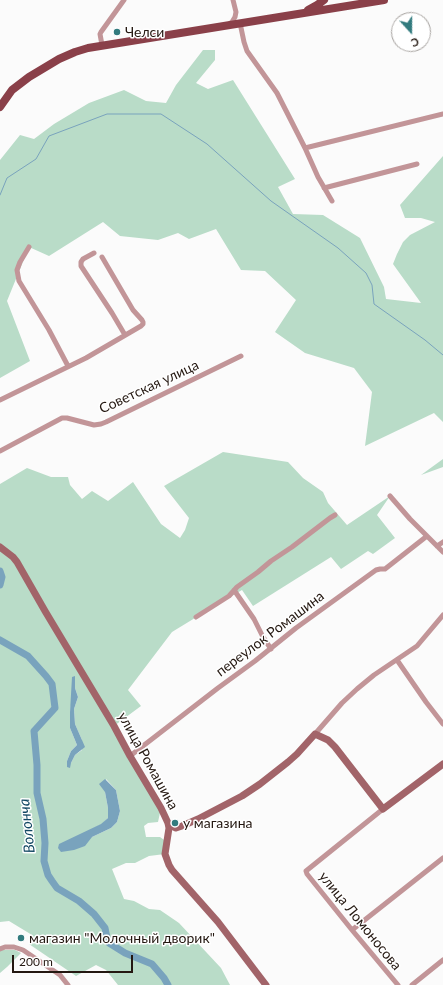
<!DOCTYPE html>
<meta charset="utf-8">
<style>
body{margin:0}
#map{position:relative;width:443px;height:985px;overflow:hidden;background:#fbfbfb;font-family:Lato,sans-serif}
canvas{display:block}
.north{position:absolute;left:391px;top:12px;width:40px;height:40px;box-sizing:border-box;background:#fff;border:1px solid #a7a3a0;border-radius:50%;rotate:159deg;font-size:11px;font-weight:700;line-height:16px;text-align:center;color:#241811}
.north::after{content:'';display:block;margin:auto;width:14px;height:18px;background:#327b7e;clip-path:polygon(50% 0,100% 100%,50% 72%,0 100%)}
.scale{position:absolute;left:12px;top:955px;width:121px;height:18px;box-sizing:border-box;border:2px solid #241811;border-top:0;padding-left:5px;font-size:12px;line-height:14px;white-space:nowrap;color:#241811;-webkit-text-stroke:3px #fff;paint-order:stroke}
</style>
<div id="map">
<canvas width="443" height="985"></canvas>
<div class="north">С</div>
<div class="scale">200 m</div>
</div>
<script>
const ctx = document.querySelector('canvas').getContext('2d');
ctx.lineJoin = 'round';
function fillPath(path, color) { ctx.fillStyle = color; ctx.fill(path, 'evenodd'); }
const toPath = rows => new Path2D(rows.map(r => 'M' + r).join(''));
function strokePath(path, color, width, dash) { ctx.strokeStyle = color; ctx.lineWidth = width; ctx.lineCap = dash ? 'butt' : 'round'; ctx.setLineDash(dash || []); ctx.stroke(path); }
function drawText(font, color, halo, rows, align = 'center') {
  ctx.font = font + ' Lato,sans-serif'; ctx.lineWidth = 3; ctx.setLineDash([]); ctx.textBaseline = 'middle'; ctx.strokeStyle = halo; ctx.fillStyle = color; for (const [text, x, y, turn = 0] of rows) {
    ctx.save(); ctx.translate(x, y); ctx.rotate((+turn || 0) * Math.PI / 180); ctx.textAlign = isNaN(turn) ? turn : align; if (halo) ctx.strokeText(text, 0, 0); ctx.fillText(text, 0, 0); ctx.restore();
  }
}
fillPath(toPath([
 [203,50,215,50,215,60,196,83,208,89,233,80,295,179,278,187,293,214,323,215,360,238,384,287,386,299,421,303,393,264,397,254,403,242,410,235,435,222,421,218,405,218,400,205,443,156,443,422,434,413,365,446,372,392,354,368,305,353,275,332,296,300,265,271,241,270,216,229,189,239,178,233,158,240,120,236,103,222,49,256,29,247,7,301,30,361,0,378,0,160,20,135,34,139,54,124,89,103,124,90,146,101,166,103,176,85],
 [223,452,288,462,303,478,323,492,328,503,347,525,390,496,377,515,395,538,373,554,368,551,341,569,331,557,253,606,242,590,208,610,172,632,128,690,141,706,114,726,161,808,158,822,148,823,144,826,146,837,160,837,167,842,165,854,149,856,135,863,126,863,112,869,124,899,134,901,149,909,160,910,179,923,221,968,230,985,118,985,106,970,96,965,76,976,29,944,32,935,9,921,0,922,0,484,27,468,51,477,68,477,70,485,82,499,92,491,108,501,133,482,161,524,180,538,185,530,189,518,164,486],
 [75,676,75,688,78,697,74,709,75,724,82,740,82,750,75,755,71,763,67,761,71,751,77,745,70,728,70,712],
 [106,779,116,790,120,811,117,822,111,828,92,837,92,829,102,824,108,818,108,808,105,792],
 [443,459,443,467,421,475],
 [2,950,15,950,21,953,7,967,0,973,0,951]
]), '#b9dcc8');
fillPath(toPath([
 [75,676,75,688,78,697,74,709,75,724,82,740,85,747,75,755,71,763,70,768,67,767,67,761,71,751,77,745,70,728,70,712,72,677],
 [105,779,116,790,120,811,117,822,111,828,92,837,85,846,74,850,61,852,58,848,59,844,101,824,108,818,108,808,105,792,99,784]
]), '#79a3bd');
strokePath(toPath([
 [0,195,7,178,36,159,49,136,107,114,161,114,207,144,271,201,338,248,366,273,372,285,374,304,425,340,443,355]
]), '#79a3bd', 1);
strokePath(toPath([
 [0,571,2,577,0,585],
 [0,640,28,656,46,676,52,684,55,708,34,731,37,765,37,793,43,819,45,843,44,861,48,875,52,881,57,888,79,901,94,914,105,928,107,938,109,943,125,953,152,964,164,978,168,985]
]), '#79a3bd', 7);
strokePath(toPath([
 [240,23,244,42,247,51,277,93,305,148,318,177,332,201],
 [229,24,232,22,235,17,236,12,233,0],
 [102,45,100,34,101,32,124,0],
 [305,148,443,114],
 [324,188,417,164],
 [29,247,20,262,17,270,19,281,49,330,68,366],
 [94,253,83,259,81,262,81,266,112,313,125,335],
 [0,400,86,358,141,326,143,324,143,322,142,320,133,310,102,257],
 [0,451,62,418,67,418,94,425,101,424,106,422,241,356],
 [390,496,410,519,443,552],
 [437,546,443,542],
 [234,590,254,619,263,637,271,649],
 [196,617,229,596,237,587,258,572,271,561,292,547,330,518,335,515],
 [397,660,426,702,443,724],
 [315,734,342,703,357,689,374,675,417,646,443,615],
 [130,756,218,688,255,661,296,628,376,570,380,569,385,569,427,536],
 [383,809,306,871,307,874,352,930,398,985],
 [352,930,443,858],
 [0,949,5,947,14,947,23,950,60,975,68,985],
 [412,985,443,960]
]), '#c29598', 5);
strokePath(toPath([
 [0,547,13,557,17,562,45,611,114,726,130,756,161,808,168,823,169,828,165,854,169,865,172,870,218,922,266,985],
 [168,823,174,827,176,828,182,826,198,819,242,796,260,784,288,762,297,754,315,734,328,740,335,747,383,809,443,764]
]), '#a26469', 7);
strokePath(toPath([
 [308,10,317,5,324,0],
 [0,107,12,90,29,77,59,59,75,52,88,48,384,0]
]), '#8a4049', 8);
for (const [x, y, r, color] of [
 [117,32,4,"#327b7e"],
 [175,823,4,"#327b7e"],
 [21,938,4,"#327b7e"]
]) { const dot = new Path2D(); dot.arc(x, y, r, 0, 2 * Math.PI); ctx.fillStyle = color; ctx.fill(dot); strokePath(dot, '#fff', 1.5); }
drawText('14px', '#241811', '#fff', [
 ["Челси",125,32],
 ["у магазина",183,823],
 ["магазин \"Молочный дворик\"",29,938]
], 'left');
drawText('14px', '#241811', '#fff', [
 ["Советская улица",149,387,-25],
 ["переулок Ромашина",270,634,-37],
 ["улица Ромашина",148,761,61],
 ["улица Ломоносова",360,921,51]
]);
drawText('italic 15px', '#134863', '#fff', [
 ["Волонча",27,826,-96]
]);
</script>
